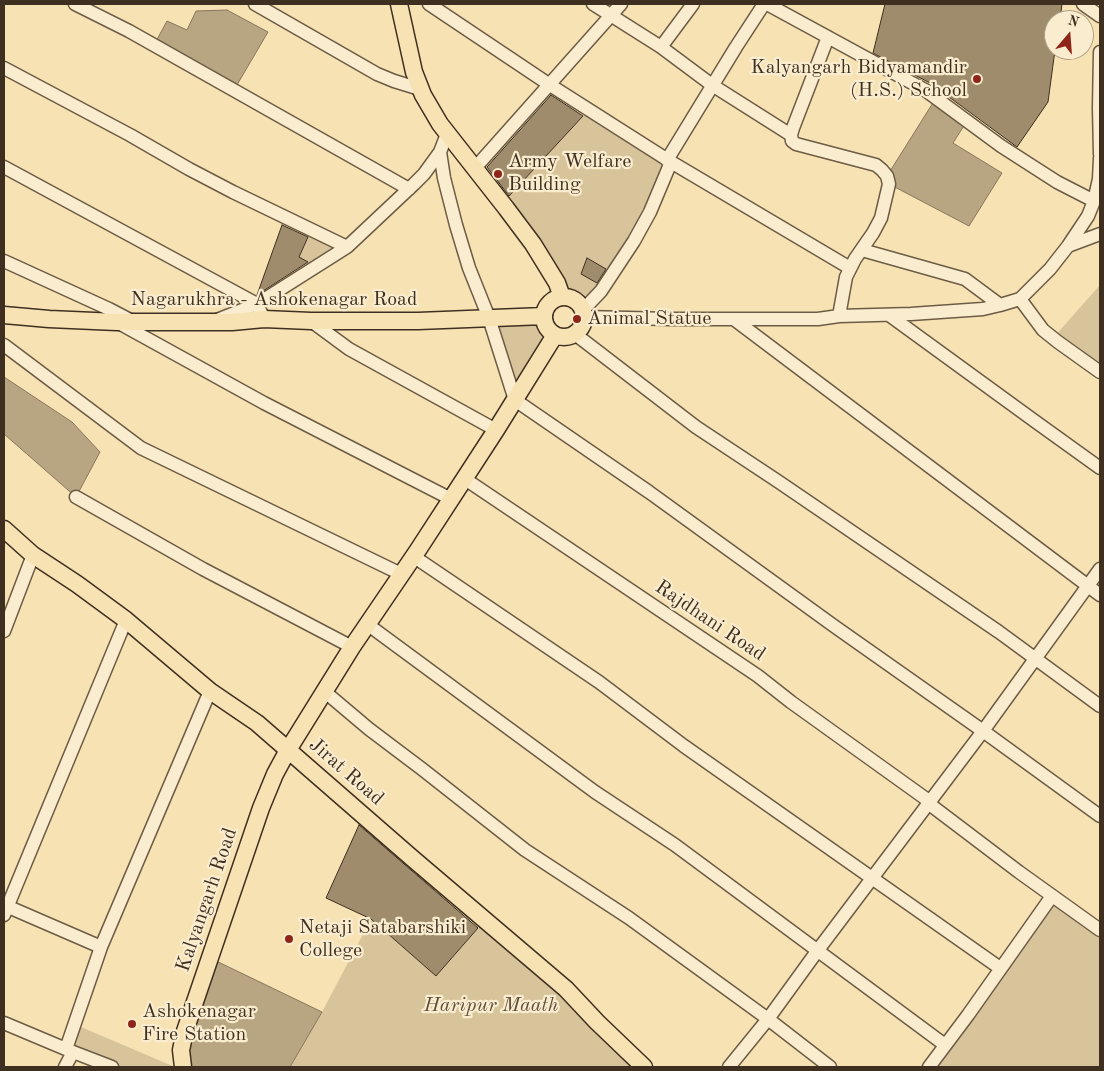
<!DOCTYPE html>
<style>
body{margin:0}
#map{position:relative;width:1104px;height:1071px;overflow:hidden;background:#f7e2b4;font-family:"Old Standard TT",serif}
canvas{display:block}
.frame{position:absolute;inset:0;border:5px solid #3f2f20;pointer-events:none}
.north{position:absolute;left:1044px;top:10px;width:50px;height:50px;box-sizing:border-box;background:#faecce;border:1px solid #afa088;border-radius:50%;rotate:18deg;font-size:14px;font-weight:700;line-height:20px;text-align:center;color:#3f2f20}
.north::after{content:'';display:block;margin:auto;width:18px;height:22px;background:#8f2418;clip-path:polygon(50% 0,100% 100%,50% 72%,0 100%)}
</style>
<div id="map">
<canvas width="1104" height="1071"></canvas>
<div class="frame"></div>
<div class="north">N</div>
</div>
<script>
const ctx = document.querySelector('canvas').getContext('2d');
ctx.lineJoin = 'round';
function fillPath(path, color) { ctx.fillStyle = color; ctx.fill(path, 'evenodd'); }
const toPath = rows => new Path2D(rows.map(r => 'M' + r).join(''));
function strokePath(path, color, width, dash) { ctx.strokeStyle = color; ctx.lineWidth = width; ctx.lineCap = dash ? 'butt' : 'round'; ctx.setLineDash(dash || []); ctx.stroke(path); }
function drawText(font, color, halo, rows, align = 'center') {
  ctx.font = font + ' "Old Standard TT",serif'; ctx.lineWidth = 4.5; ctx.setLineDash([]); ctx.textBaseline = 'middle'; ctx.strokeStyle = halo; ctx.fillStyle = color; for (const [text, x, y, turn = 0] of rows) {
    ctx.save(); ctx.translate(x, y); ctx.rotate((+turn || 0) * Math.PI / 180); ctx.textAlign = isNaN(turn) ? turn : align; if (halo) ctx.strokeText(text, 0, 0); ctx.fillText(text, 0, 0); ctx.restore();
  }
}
fillPath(toPath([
 [589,110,671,162,650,212,583,310,574,300,568,297,502,203],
 [311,230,347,247,316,267,299,257],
 [1100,285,1100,371,1053,338],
 [544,316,555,335,515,400,489,318],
 [1052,896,1100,930,1100,1067,929,1067],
 [371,919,436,976,485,920,644,1067,290,1067,322,1012],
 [74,1024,175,1067,112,1067,66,1049]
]), '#d8c49b');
const water = toPath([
 [227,10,268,32,234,90,154,45,167,21,187,30,196,11,227,10],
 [936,98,967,121,953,143,1002,173,969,226,889,184,887,176,936,98],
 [4,377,72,422,100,452,76,497,4,434,4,377],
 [210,958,322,1012,290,1067,183,1067,210,958]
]);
fillPath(water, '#b8a582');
strokePath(water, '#88765b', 1);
const building = toPath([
 [885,4,1062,4,1060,20,1054,20,1054,50,1055,50,1048,102,1017,147,930,83,873,53,885,4],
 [551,95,583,116,509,196,487,167,551,95],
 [282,225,308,237,299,257,308,262,257,295,282,225],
 [587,258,606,269,597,283,581,274,587,258],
 [359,825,478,928,436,976,371,919,326,898,359,825]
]);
fillPath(building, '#9f8c6d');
strokePath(building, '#3f2f20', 1);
const minor = toPath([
 [75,4,129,31,409,189],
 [255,4,377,74,394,81,420,89],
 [429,4,550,85,671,162,850,268],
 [593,4,661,47,712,85,791,135],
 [767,4,925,90,1001,146,1057,182,1094,201],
 [1083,4,1100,16],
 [828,37,793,128,791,135,792,141,796,144,876,165,882,170,887,176,889,184,881,218,873,233,855,259,846,277,839,316],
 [661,47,693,4],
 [1100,52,1099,108,1100,154],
 [4,68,130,135,189,169,233,192,347,247,414,184,424,174,440,152,447,134],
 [440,152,444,178,456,225,469,268,489,318,515,400,649,492,834,626,983,731,1100,816],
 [667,160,736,47,764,4],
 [4,167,257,304,264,319],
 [475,168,621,4],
 [1068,246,1100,234],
 [862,250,965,279,1000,305],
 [4,261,109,309,132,321],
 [1020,299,1043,330,1058,342,1100,372],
 [583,310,601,291,634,241,650,212,671,162],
 [889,315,1036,422,1100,468],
 [584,317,670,319,818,319,839,316,911,314,983,309,1000,305,1020,299,1050,269,1068,246,1088,216,1094,201,1099,179,1100,158],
 [217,320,257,304,347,247],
 [735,320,1100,595],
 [311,321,349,349,496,430],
 [117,322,264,403,451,499],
 [575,334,696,427,779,482,999,632,1100,706],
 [4,345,141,448,401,574],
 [465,479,758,676,791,702,929,801],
 [76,497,203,569,352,647],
 [413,556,599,682,684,746,1000,968],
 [367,624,595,792,675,845,945,1045],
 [4,631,33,555],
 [324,691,369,729,422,769,525,850,629,918,768,1019,830,1067],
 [928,803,1019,872,1100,930],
 [4,905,101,947],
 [4,915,126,620],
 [4,1023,73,1052,65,1067],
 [66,1049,101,947,210,691],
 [73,1052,112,1067],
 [729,1067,768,1019,818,950,983,731,1100,569],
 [929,1067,968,1015,1052,896]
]);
const major = toPath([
 [399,4,414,72,423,95,440,124,506,208,533,244,557,283,562,297],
 '544 317a20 20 0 1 1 40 0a20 20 0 1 1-40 0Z',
 [4,315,49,319,117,322,232,322,264,319,311,321,418,321,544,316],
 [4,529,33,555,77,584,126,620,210,691,257,723,412,858,566,989,597,1022,644,1067],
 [183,1067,181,1050,185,1031,261,808,275,774,288,750,352,647,418,550,496,430,555,335]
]);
strokePath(minor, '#6d5c45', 15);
strokePath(major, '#3f2f20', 19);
strokePath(minor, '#faecce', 12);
strokePath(major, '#f7e2b4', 16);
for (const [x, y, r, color] of [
 [977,79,5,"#8f2418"],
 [498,174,5,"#8f2418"],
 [577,319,5,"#8f2418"],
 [289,939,5,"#8f2418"],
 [132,1024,5,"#8f2418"]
]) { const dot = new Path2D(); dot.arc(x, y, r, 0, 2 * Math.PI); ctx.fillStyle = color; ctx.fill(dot); strokePath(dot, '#faecce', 2); }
drawText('20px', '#3f2f20', '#faecce', [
 ["Kalyangarh Bidyamandir",967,68,"right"],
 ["(H.S.) School",967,91,"right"],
 ["Army Welfare",508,162],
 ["Building",508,185],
 ["Animal Statue",587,319],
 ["Netaji Satabarshiki",299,928],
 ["College",299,951],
 ["Ashokenagar",142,1012],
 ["Fire Station",142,1035]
], 'left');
drawText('20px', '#3f2f20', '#faecce', [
 ["Nagarukhra - Ashokenagar Road",274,300],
 ["Rajdhani Road",710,621,34],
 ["Jirat Road",346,772,41],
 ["Kalyangarh Road",207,900,-71]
]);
drawText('italic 20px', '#5e4d39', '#faecce', [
 ["Haripur Maath",491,1006]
]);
</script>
